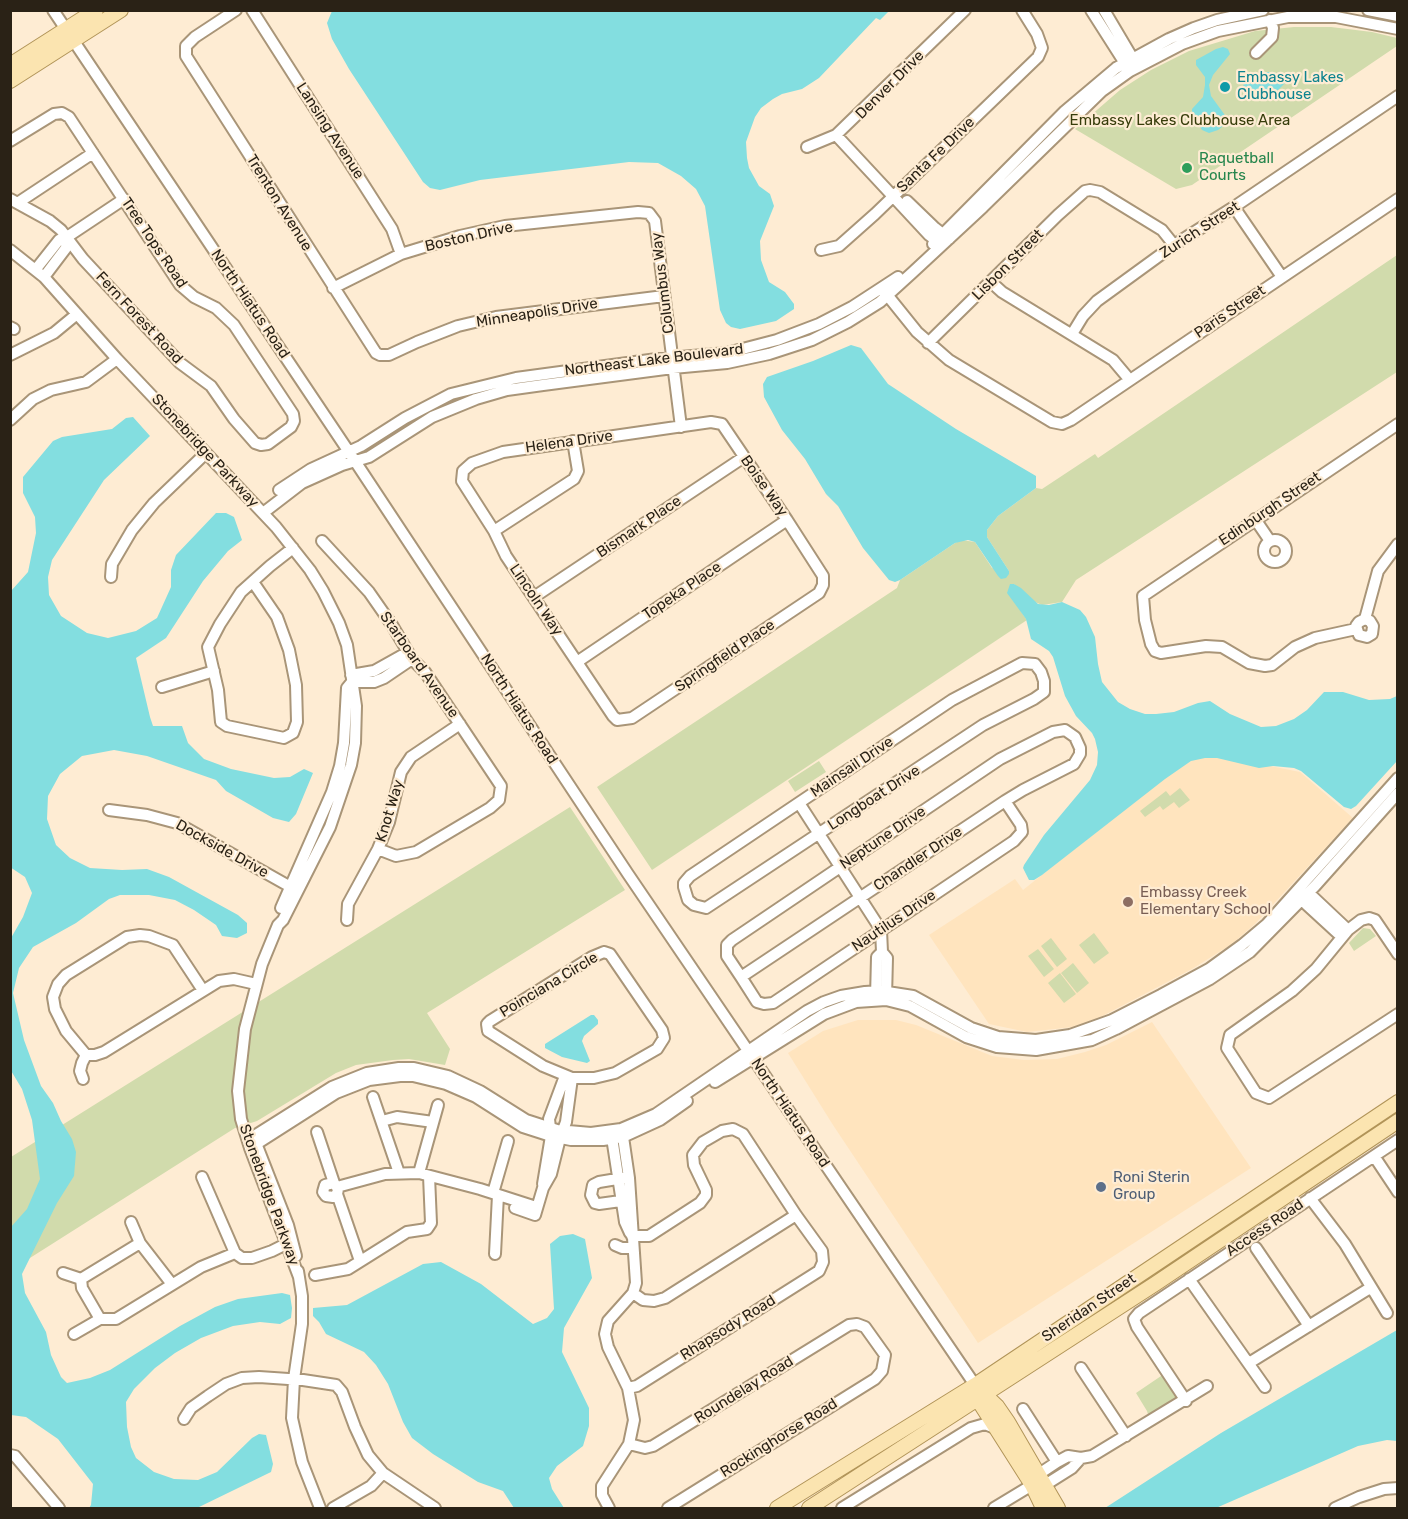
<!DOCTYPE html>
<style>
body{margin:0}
#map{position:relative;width:1408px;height:1519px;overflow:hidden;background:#feecd3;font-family:Rubik,sans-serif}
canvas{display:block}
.frame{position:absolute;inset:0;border:12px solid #2a2216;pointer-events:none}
</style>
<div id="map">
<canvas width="1408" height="1519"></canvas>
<div class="frame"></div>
</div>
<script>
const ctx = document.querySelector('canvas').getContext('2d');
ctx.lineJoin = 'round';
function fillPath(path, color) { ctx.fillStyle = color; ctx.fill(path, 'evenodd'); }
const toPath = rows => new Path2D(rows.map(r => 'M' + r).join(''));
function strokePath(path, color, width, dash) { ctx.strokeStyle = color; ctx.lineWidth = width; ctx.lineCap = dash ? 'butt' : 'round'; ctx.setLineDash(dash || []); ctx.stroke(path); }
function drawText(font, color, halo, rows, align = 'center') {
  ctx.font = font + ' Rubik,sans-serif'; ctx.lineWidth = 4.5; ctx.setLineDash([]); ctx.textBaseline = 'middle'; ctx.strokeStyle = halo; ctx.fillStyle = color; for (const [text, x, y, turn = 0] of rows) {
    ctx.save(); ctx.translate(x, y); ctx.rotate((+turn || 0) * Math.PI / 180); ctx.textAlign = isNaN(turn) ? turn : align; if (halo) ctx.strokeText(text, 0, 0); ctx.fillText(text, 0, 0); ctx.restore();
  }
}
fillPath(toPath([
 [1220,756,1300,772,1353,818,1255,924,1232,944,1192,969,1093,1021,1073,1027,1027,1032,989,1024,929,935,1015,879,1023,890,1162,779,1197,757],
 [858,1020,896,1020,916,1025,992,1056,1024,1060,1057,1059,1085,1052,1106,1045,1152,1022,1251,1168,978,1343,833,1125,788,1053,823,1031]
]), '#ffe4be');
fillPath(toPath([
 [1294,27,1331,27,1372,32,1397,38,1397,46,1192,185,1176,189,1075,129,1120,90,1151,70,1189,51,1255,31],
 [1397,255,1397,372,1076,580,1062,602,1042,605,1035,602,1014,584,1022,613,1027,620,652,870,597,787,897,588,900,580,955,543,961,540,975,542,992,568,1009,571,987,537,987,530,998,516,1036,488,1042,489,1095,454,1098,458],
 [819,761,826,772,795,792,788,781],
 [1180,788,1190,800,1183,805,1179,808,1174,802,1163,810,1160,806,1145,817,1140,811,1166,791,1170,796],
 [570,807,625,890,427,1013,450,1049,445,1065,409,1059,393,1060,356,1065,336,1073,257,1121,235,1128,11,1270,11,1157],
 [1363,928,1370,929,1376,936,1354,951,1349,943],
 [1094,933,1109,953,1094,964,1079,945],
 [1051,938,1067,959,1057,967,1041,946],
 [1038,949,1054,969,1044,977,1028,956],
 [1073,963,1089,983,1077,993,1061,973],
 [1060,973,1076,994,1064,1003,1048,983],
 [1164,1374,1176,1393,1176,1397,1174,1401,1149,1418,1147,1411,1136,1393]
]), '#d1dbac');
fillPath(toPath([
 [332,11,889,10,889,11,880,20,876,18,819,78,802,89,782,94,773,99,761,108,755,117,746,142,747,158,749,168,759,186,770,194,774,206,760,241,761,260,769,282,785,292,794,304,794,309,776,321,740,329,731,327,726,323,720,310,705,206,696,189,681,176,658,163,629,162,480,180,440,190,430,188,423,182,349,69,332,39,327,23],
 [1223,47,1228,49,1230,54,1213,75,1209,85,1211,96,1227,118,1227,123,1218,130,1209,133,1202,130,1192,114,1192,109,1203,97,1205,85,1205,77,1196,65,1196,60,1216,49],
 [1265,72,1274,72,1286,82,1277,91,1272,87,1264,96,1255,96,1243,85,1252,76,1257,80],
 [851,345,861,348,888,384,956,429,1036,476,1036,488,998,516,987,530,987,537,1009,571,1009,574,1006,578,1001,579,998,576,975,542,968,540,955,543,900,580,895,582,889,580,863,548,838,506,826,494,805,459,782,430,764,397,763,384,767,377,813,361],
 [133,417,150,436,104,480,52,560,48,577,49,595,61,616,87,633,108,638,136,631,157,618,171,587,171,570,176,555,216,513,226,513,234,517,242,540,228,551,203,581,166,638,136,658,150,717,153,726,182,726,188,743,204,759,231,769,274,778,290,777,304,769,313,773,296,814,289,822,273,818,226,791,216,780,147,756,114,750,82,756,60,774,48,796,47,819,56,845,70,858,90,868,122,870,147,869,169,877,238,915,247,923,247,933,237,938,222,936,216,925,194,910,175,900,149,895,120,895,109,899,76,923,33,947,19,968,13,993,24,1040,41,1086,53,1103,61,1121,72,1139,76,1152,74,1176,57,1203,22,1274,25,1293,46,1332,51,1355,61,1377,67,1383,90,1378,110,1370,180,1326,215,1307,238,1299,282,1293,290,1295,292,1308,291,1318,280,1324,260,1322,233,1326,201,1338,175,1353,155,1368,134,1389,126,1402,127,1427,131,1447,136,1458,154,1472,174,1479,198,1480,217,1472,252,1438,259,1434,266,1435,273,1464,271,1472,197,1508,89,1508,91,1505,93,1484,58,1439,26,1417,11,1415,11,1227,27,1209,40,1179,32,1120,22,1089,10,1069,11,938,23,917,32,893,25,877,10,867,11,591,28,572,36,533,35,517,23,493,23,477,53,441,62,437,112,429,126,418],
 [1010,584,1014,584,1021,588,1038,604,1049,605,1062,602,1080,610,1086,617,1095,637,1098,664,1102,682,1118,702,1130,709,1145,714,1156,714,1174,712,1198,703,1210,701,1230,714,1261,727,1276,726,1294,719,1307,710,1324,692,1343,692,1369,700,1390,699,1397,696,1397,761,1356,806,1351,809,1344,807,1301,771,1294,768,1273,766,1259,768,1217,758,1205,758,1191,761,1165,779,1042,875,1034,880,1029,880,1023,868,1024,865,1044,835,1090,780,1097,765,1098,752,1095,739,1092,733,1076,716,1065,696,1053,657,1049,651,1031,639,1026,619,1007,593],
 [591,1015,594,1015,598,1020,598,1024,584,1036,582,1041,590,1061,587,1063,562,1057,545,1048,545,1044],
 [573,1234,585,1239,592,1278,564,1328,562,1352,589,1408,589,1426,583,1446,557,1466,549,1478,552,1489,564,1508,514,1508,503,1491,478,1482,433,1454,412,1438,403,1422,388,1384,376,1365,364,1352,326,1334,319,1322,313,1316,313,1308,347,1305,423,1264,441,1262,481,1284,533,1324,547,1318,554,1309,550,1244,560,1236],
 [1397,1330,1397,1441,1387,1440,1358,1446,1216,1508,1105,1508,1221,1433]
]), '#83dee0');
const minor = toPath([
 [53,10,349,452,628,874,975,1385],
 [236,10,195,37,186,46,186,56,376,353,380,355,389,355,417,342,458,326,496,317,664,296],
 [252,10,392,229,401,254],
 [1091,10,1128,68],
 [1104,10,1136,64],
 [1368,10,1398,16],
 [1256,53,1272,37,1273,28,1270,20],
 [836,135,929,235,942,245],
 [10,141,54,114,62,113,69,117,180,285,194,297,216,308,234,325,293,414,294,421,291,427,268,444,261,445,255,443,234,419,211,386,180,363,83,259,61,230,50,221,10,199],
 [807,147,836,135,965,10],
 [907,201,935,228,949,239],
 [19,202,93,153],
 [1234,207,1282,277],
 [933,244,1065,111,1116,68,1169,39,1194,28,1217,20,1263,10],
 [10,250,44,277,117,359,276,527,310,570,323,591,339,623,347,645,356,706,355,743,351,765,330,827,283,920,278,925,262,964,245,1029,238,1091,241,1119,250,1148,299,1277],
 [821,250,839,246,875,214,1038,57,1042,48,1037,34,1022,10],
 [36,269,59,240,67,237,124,199],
 [44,277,66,248,67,237],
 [991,282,1002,292,1113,360,1129,379],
 [333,288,401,254,460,236,505,226,638,212,649,213,655,221,681,427],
 [884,291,917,332,949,360,1052,422,1062,424,1071,420,1398,199],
 [10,327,14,329],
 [1072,334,1083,316,1097,301,1174,245,1234,207,1398,96],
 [928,343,1058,215,1085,191,1090,190,1100,192,1162,230,1174,245],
 [10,355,54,333,77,314],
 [10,420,33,399,51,390,86,382,117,359],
 [711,422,722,424,787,520,823,576,823,585,819,593,632,718,617,720,613,716,506,556,494,531,462,481,463,471,472,463,503,452,711,422],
 [279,490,311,469,361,446,405,418,451,394,516,378,657,359,727,353,777,340,819,324,852,307,898,277],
 [263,513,302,483,342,465,369,457,432,417,476,399,507,390,543,385,673,368,727,363,769,354,812,340,848,322,880,302,913,272,983,207,1102,91,1130,71,1182,44,1218,31,1288,17,1336,17,1398,29],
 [1255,519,1270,541],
 [494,531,574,479,578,471,573,441],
 '1264 551a11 11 0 1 1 22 0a11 11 0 1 1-22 0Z',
 [322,541,369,592,392,625,412,659,425,672,501,786,499,800,490,808,416,852,396,856,378,849],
 [111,577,112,564,132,530,154,503,206,453],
 [253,582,277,617,289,650,296,685,297,722,293,733,284,738,227,726,221,722,218,690,208,647,220,624,241,592,270,566,293,548],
 [534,597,744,457],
 [1365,619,1370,621,1373,626,1372,634,1367,637,1359,635,1356,626,1359,622,1365,619,1378,571,1398,544],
 [1356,629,1315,638,1295,647,1272,665,1265,666,1249,663,1222,647,1206,646,1161,653,1155,651,1151,644,1145,620,1143,596,1398,424],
 [577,662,787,520],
 [1022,663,1035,664,1041,672,1044,681,1044,692,1034,699,983,725,706,908,694,905,688,900,684,887,684,883,690,876,952,700,1022,663],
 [351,675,374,671,408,652],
 [352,682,374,682,384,678,412,659],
 [162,687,214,671],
 [799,803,881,930,882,952,887,958,886,998],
 [109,810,147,815,177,823,296,890],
 [1302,894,1305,896,1306,904,1342,937],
 [1305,896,1313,897,1348,930],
 [281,908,332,792,340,766,344,743,347,688,352,682],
 [347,920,348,904,378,849,389,822,401,772,411,757,460,724],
 [604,952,610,954,662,1030,664,1038,657,1049,615,1073,594,1078,572,1078,543,1066,488,1031,487,1024,490,1021,592,957,604,952],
 [1398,954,1375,920,1369,918,1361,920,1348,930,1316,969,1292,991,1230,1035,1227,1048,1256,1093,1269,1098,1398,1014],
 [741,977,1005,801,1023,790,1074,764,1080,754,1080,748,1075,737,1065,730,1053,732,1000,759,732,940,727,945,727,956,741,977,757,1002,764,1004,773,1003,1014,841,1022,832,1021,825,1005,801],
 [876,997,877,957,882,952],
 [86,1055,66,1031,55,1009,53,997,58,984,66,975,127,937,140,935,149,936,173,945,202,989],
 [86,1055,95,1055,104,1052,219,981,234,979,256,984],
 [83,1079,80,1071,82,1063,86,1055],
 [715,1082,824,1014,856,1002,886,1000,910,1006,966,1037,997,1047,1036,1050,1092,1040,1116,1029,1210,979,1250,952,1315,886,1398,793],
 [373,1097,399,1173],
 [382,1121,397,1117,433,1122],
 [611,1131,625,1222,630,1233],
 [317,1132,334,1183,338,1189,337,1194,333,1197,326,1196,323,1192,325,1185,334,1183],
 [254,1138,288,1225,296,1256],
 [248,1140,332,1087,367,1073,399,1068,414,1068,448,1076,480,1091,526,1120,557,1130,591,1133,621,1129,656,1114,807,1011,824,1002,841,996,865,992,881,991,913,996,971,1028,998,1037,1036,1040,1070,1035,1112,1020,1161,995,1209,969,1242,945,1267,924,1398,778],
 [250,1148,336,1093,369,1080,400,1076,413,1076,446,1084,476,1097,523,1127,551,1136,571,1140,603,1140,623,1137,660,1120,687,1101],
 [1374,1156,1398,1192],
 [419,1173,438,1105],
 [202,1177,235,1253],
 [623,1178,599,1182,593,1185,591,1195,595,1203,599,1204,628,1200],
 [543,1184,551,1136,549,1119,565,1076],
 [337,1187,385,1174,419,1173,480,1189,536,1207],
 [493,1193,508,1141],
 [337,1194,360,1261],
 [1310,1198,1345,1244,1387,1313],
 [515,1208,535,1215,543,1188,551,1174,560,1138,566,1122,572,1078],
 [131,1222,140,1243,171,1283],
 [615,1245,622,1248,633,1248],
 [1256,1248,1309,1326],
 [495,1254,498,1195],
 [298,1271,302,1296,302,1324,294,1379,292,1418,302,1462,320,1508],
 [63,1273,81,1279,82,1288,100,1319],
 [315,1275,348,1269,407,1232,427,1229,431,1223,429,1176],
 [81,1279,140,1243],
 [1189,1279,1265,1387],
 [633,1293,643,1300,654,1301,665,1298,796,1215],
 [100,1319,116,1319,201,1267,235,1253,242,1258,252,1258,272,1251,292,1241],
 [74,1334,100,1319],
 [1249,1363,1370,1288],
 [1081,1368,1126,1436],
 [628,1388,637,1386,819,1271,823,1262,822,1251,796,1215,743,1134,733,1129,722,1131,703,1142,693,1155,694,1165,706,1190,706,1195,700,1203,649,1236,632,1236],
 [1186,1401,1137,1327,1134,1319,1139,1313,1398,1140],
 [1023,1409,1057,1462],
 [184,1419,191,1408,208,1396,226,1384,242,1378,259,1377,303,1380,336,1385,342,1392,355,1427,368,1455,383,1473,435,1508],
 [629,1444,645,1448,653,1446,849,1325,857,1324,865,1327,885,1355,882,1371,875,1379,668,1508],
 [10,1455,15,1456,59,1508],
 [1037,1485,1045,1485,1072,1468,1081,1458],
 [333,1508,371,1486,383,1473],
 [609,1508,602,1495,602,1486,629,1444,634,1420,628,1388,608,1347,605,1334,608,1321,633,1293,636,1283,629,1178,622,1130],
 [842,1508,971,1428,985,1424,995,1428],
 [994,1508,1032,1485,1039,1474,1057,1462,1068,1456,1081,1458,1092,1456,1207,1386],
 [1335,1508,1359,1497,1384,1489,1398,1488]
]);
const major = toPath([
 [10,65,96,10],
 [10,81,121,10],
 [979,1389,997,1406,1008,1422,1058,1508],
 [977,1393,978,1400,1032,1485,1043,1508],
 [777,1508,975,1385,1398,1102],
 [809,1508,1155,1284,1398,1121]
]);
strokePath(minor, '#a99578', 14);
strokePath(major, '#b19458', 16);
strokePath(minor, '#fff', 10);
strokePath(major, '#fbe4b0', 14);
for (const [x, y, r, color] of [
 [1225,87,6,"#0f9aa8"],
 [1187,168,6,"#2e9e5b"],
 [1128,902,6,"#8d6e63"],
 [1101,1187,6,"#5c6f8a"]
]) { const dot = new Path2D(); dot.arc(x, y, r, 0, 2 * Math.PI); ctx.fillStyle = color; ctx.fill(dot); strokePath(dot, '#feecd3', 2); }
drawText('15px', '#0d838f', '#feecd3', [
 ["Embassy Lakes",1237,78],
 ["Clubhouse",1237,95]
], 'left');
drawText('15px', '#2a2216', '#feecd3', [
 ["Denver Drive",890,85,-45],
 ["Lansing Avenue",330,131,57],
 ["Santa Fe Drive",936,155,-44],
 ["Trenton Avenue",279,203,58],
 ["Zurich Street",1200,230,-33],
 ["Boston Drive",469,237,-13],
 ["Tree Tops Road",154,243,56],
 ["Lisbon Street",1008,265,-45],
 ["Columbus Way",663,283,-97],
 ["North Hiatus Road",250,304,56],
 ["Paris Street",1230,312,-34],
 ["Minneapolis Drive",537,313,-9],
 ["Fern Forest Road",139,318,47],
 ["Northeast Lake Boulevard",654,360,-7],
 ["Helena Drive",569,442,-8],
 ["Stonebridge Parkway",205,451,47],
 ["Boise Way",764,486,55],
 ["Edinburgh Street",1270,509,-34],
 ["Bismark Place",639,527,-34],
 ["Topeka Place",682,591,-34],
 ["Lincoln Way",536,600,56],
 ["Springfield Place",725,656,-34],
 ["Starboard Avenue",419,665,55],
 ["North Hiatus Road",519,709,57],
 ["Mainsail Drive",852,767,-34],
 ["Longboat Drive",874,798,-33],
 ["Knot Way",390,811,-73],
 ["Neptune Drive",883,838,-34],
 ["Dockside Drive",222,849,29],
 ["Chandler Drive",918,859,-34],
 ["Nautilus Drive",894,921,-34],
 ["Poinciana Circle",549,985,-31],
 ["North Hiatus Road",790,1113,56],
 ["Stonebridge Parkway",269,1195,70],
 ["Access Road",1265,1228,-34],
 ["Sheridan Street",1089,1308,-34],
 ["Rhapsody Road",728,1328,-32],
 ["Roundelay Road",744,1390,-32],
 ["Rockinghorse Road",779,1438,-32]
]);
drawText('15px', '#373d0b', '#feecd3', [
 ["Embassy Lakes Clubhouse Area",1180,121]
]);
drawText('15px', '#27864d', '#feecd3', [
 ["Raquetball",1199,159],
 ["Courts",1199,176]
], 'left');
drawText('15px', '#785e54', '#feecd3', [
 ["Embassy Creek",1140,893],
 ["Elementary School",1140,910]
], 'left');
drawText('15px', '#4e5e75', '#feecd3', [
 ["Roni Sterin",1113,1178],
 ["Group",1113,1195]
], 'left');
</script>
